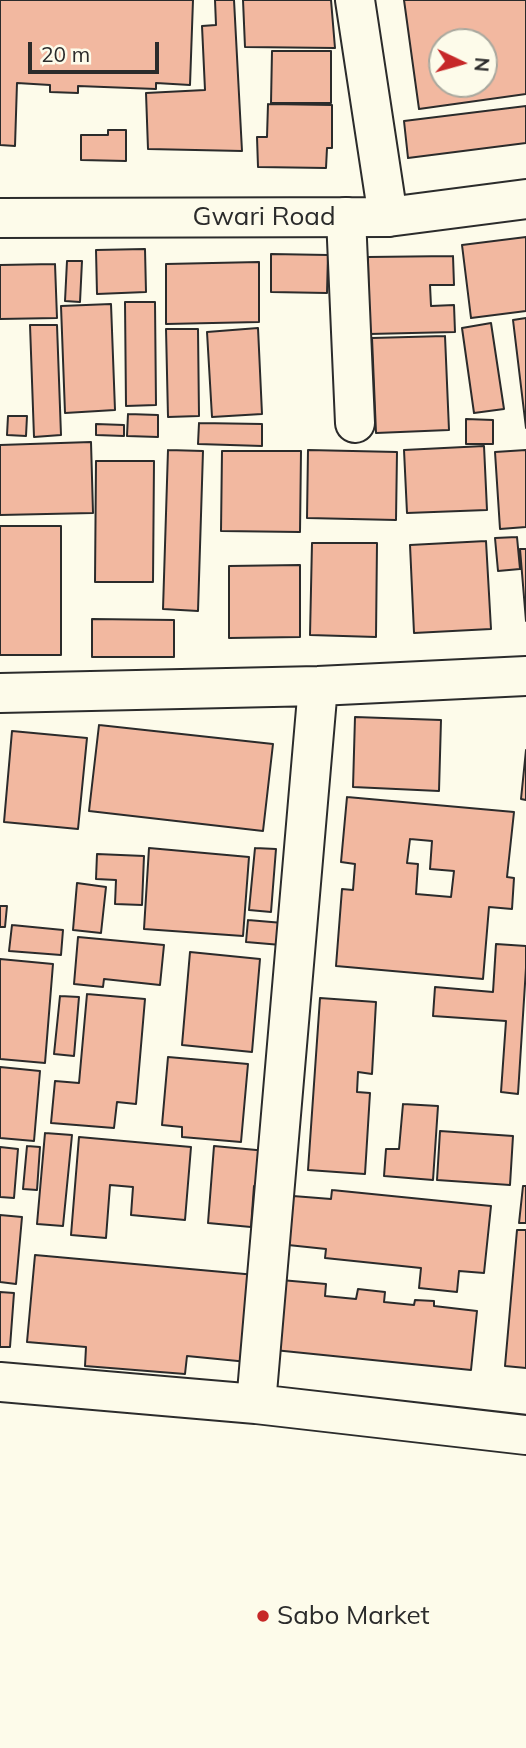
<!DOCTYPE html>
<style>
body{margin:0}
#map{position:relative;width:526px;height:1748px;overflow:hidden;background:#fdfbea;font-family:Mulish,sans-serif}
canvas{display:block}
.north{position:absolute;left:428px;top:28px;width:70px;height:70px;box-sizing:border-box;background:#fdfbea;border:2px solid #a9a89e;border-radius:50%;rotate:95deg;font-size:19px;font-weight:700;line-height:28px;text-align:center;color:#2b2b2b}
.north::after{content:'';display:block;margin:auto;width:24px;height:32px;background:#c62828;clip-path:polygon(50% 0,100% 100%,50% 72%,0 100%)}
.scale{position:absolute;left:28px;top:42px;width:131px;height:32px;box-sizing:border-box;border:4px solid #2b2b2b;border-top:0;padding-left:9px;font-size:21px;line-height:24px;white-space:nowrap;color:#2b2b2b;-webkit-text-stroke:5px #fdfbea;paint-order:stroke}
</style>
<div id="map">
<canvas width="526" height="1748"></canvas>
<div class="north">N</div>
<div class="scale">20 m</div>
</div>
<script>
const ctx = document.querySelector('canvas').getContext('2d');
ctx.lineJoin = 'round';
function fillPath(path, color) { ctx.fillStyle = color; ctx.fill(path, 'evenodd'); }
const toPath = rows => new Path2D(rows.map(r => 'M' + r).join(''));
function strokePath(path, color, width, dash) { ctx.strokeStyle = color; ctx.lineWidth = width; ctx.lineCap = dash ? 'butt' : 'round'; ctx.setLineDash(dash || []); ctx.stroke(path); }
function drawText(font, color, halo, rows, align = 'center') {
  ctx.font = font + ' Mulish,sans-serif'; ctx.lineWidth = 5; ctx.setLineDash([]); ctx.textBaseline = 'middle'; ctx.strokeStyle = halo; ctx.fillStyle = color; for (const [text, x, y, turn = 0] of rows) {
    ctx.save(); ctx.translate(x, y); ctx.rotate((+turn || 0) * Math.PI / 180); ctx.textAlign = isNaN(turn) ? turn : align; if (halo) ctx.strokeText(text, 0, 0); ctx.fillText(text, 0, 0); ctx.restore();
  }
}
const building = toPath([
 [0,0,193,0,190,85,156,83,156,89,78,86,78,93,50,92,50,85,17,83,15,146,0,145,0,0],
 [215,0,234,0,242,151,148,149,146,93,205,90,202,26,216,25,215,0],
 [243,0,331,0,335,48,245,47,243,0],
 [404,0,526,0,526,94,419,109,404,0],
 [442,42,484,42,484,84,442,84,442,42],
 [272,51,331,51,331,103,271,103,272,51],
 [268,104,332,105,332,148,327,148,326,168,258,167,257,137,267,137,268,104],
 [526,106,526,143,408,158,404,121,526,106],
 [108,130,126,130,126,161,81,160,81,135,108,135,108,130],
 [526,237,526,311,471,318,462,245,526,237],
 [145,249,146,292,97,294,96,250,145,249],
 [271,254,328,255,327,293,271,292,271,254],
 [453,256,454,285,430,285,431,306,454,305,455,332,369,334,368,257,453,256],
 [67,261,82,261,80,302,65,301,67,261],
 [259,262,259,322,166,324,166,264,259,262],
 [55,264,57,318,0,319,0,265,55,264],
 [125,302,155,302,156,405,126,406,125,302],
 [111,304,115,410,65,413,61,306,111,304],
 [526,318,526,428,513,320,526,318],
 [491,323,504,409,474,413,462,328,491,323],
 [30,325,57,325,61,435,34,437,30,325],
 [258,328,262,414,212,417,207,332,258,328],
 [166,329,198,329,199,416,168,417,166,329],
 [445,336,449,430,376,433,372,338,445,336],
 [128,414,158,415,158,437,127,436,128,414],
 [8,416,27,416,26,436,7,435,8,416],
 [466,419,493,420,493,444,466,444,466,419],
 [199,423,262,424,262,446,198,444,199,423],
 [96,424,124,425,124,436,96,435,96,424],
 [91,442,93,513,0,515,0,445,91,442],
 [484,446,487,510,407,513,404,450,484,446],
 [168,450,203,451,198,611,163,609,168,450],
 [308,450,397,452,396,520,307,518,308,450],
 [526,450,526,527,500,529,495,452,526,450],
 [222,451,301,451,300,532,221,531,222,451],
 [96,461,154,461,153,582,95,582,96,461],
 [0,526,61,526,61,655,0,655,0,526],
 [517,537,520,569,498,571,495,538,517,537],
 [486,541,491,629,414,633,410,545,486,541],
 [312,543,377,543,376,637,310,635,312,543],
 [520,549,526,549,526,621,520,549],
 [300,565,300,637,229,638,229,566,300,565],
 [92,619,174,620,174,657,92,657,92,619],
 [355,717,441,720,439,791,353,787,355,717],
 [99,725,273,744,263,831,89,811,99,725],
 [12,731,87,738,78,829,4,822,12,731],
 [526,750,526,800,521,799,526,750],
 [347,797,514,812,507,877,514,878,512,909,489,907,483,979,336,966,342,889,353,890,355,864,341,862,347,797],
 [410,839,432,841,430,869,454,871,451,897,416,894,418,864,407,863,410,839],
 [149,848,249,857,243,936,144,929,149,848],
 [255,848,276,849,271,912,249,910,255,848],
 [97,854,144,856,142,905,115,904,116,880,96,879,97,854],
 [77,883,106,887,101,933,73,930,77,883],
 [0,906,7,906,5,927,0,927,0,906],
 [248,920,283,923,281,945,246,942,248,920],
 [12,925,63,930,61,955,9,951,12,925],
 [78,937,164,945,160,985,104,979,103,987,74,984,78,937],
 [496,944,526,946,526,968,518,1094,501,1092,506,1021,433,1016,435,987,493,992,496,944],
 [190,952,260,959,252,1052,182,1045,190,952],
 [0,959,53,964,45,1063,0,1059,0,959],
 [87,994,145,999,136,1104,117,1102,114,1128,51,1123,55,1081,79,1083,87,994],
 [60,996,79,997,74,1056,54,1054,60,996],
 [320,998,376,1002,372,1074,358,1072,357,1092,370,1093,365,1174,308,1170,320,998],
 [168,1057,248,1064,241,1142,182,1137,182,1127,162,1125,168,1057],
 [0,1067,40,1071,34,1141,0,1138,0,1067],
 [403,1104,438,1106,433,1180,384,1176,386,1149,399,1149,403,1104],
 [440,1131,513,1136,510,1185,437,1180,440,1131],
 [45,1133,72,1135,63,1226,37,1224,45,1133],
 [79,1137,191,1147,185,1220,131,1215,133,1187,110,1185,106,1238,71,1235,79,1137],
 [27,1146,40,1147,37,1190,23,1189,27,1146],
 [214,1146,267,1151,264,1187,254,1186,251,1227,208,1223,214,1146],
 [0,1147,18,1149,14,1198,0,1197,0,1147],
 [523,1186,526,1186,526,1223,519,1223,523,1186],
 [332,1190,491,1206,484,1273,459,1271,457,1292,419,1288,421,1268,325,1258,326,1249,288,1245,293,1196,331,1199,332,1190],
 [0,1215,22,1217,16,1284,0,1282,0,1215],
 [517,1230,526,1230,526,1368,505,1366,517,1230],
 [35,1255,256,1275,248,1362,187,1356,185,1374,85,1366,86,1347,27,1342,35,1255],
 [281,1280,326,1284,325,1296,356,1299,358,1289,385,1292,384,1302,414,1305,415,1300,434,1301,434,1306,477,1311,471,1370,274,1350,281,1280],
 [0,1292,14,1293,10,1347,0,1347,0,1292]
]);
fillPath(building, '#f2b8a0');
strokePath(building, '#2b2b2b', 2);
const minor = toPath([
 [355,0,388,217],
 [346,217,355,423],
 [0,693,318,686,526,676],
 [0,1382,256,1404,526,1435],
 [256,1404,318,686]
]);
const tertiary = toPath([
 [0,218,388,217,526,199]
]);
strokePath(minor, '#2b2b2b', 42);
strokePath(tertiary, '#2b2b2b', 42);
strokePath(minor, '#fdfbea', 38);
strokePath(tertiary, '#fdfbea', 38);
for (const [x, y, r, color] of [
 [263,1616,7,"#c62828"]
]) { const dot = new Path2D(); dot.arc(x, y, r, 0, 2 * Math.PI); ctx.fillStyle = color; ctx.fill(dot); strokePath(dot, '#fdfbea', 2.5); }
drawText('26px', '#2b2b2b', '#fdfbea', [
 ["Gwari Road",264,217]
]);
drawText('26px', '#2b2b2b', '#fdfbea', [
 ["Sabo Market",277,1616]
], 'left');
</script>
